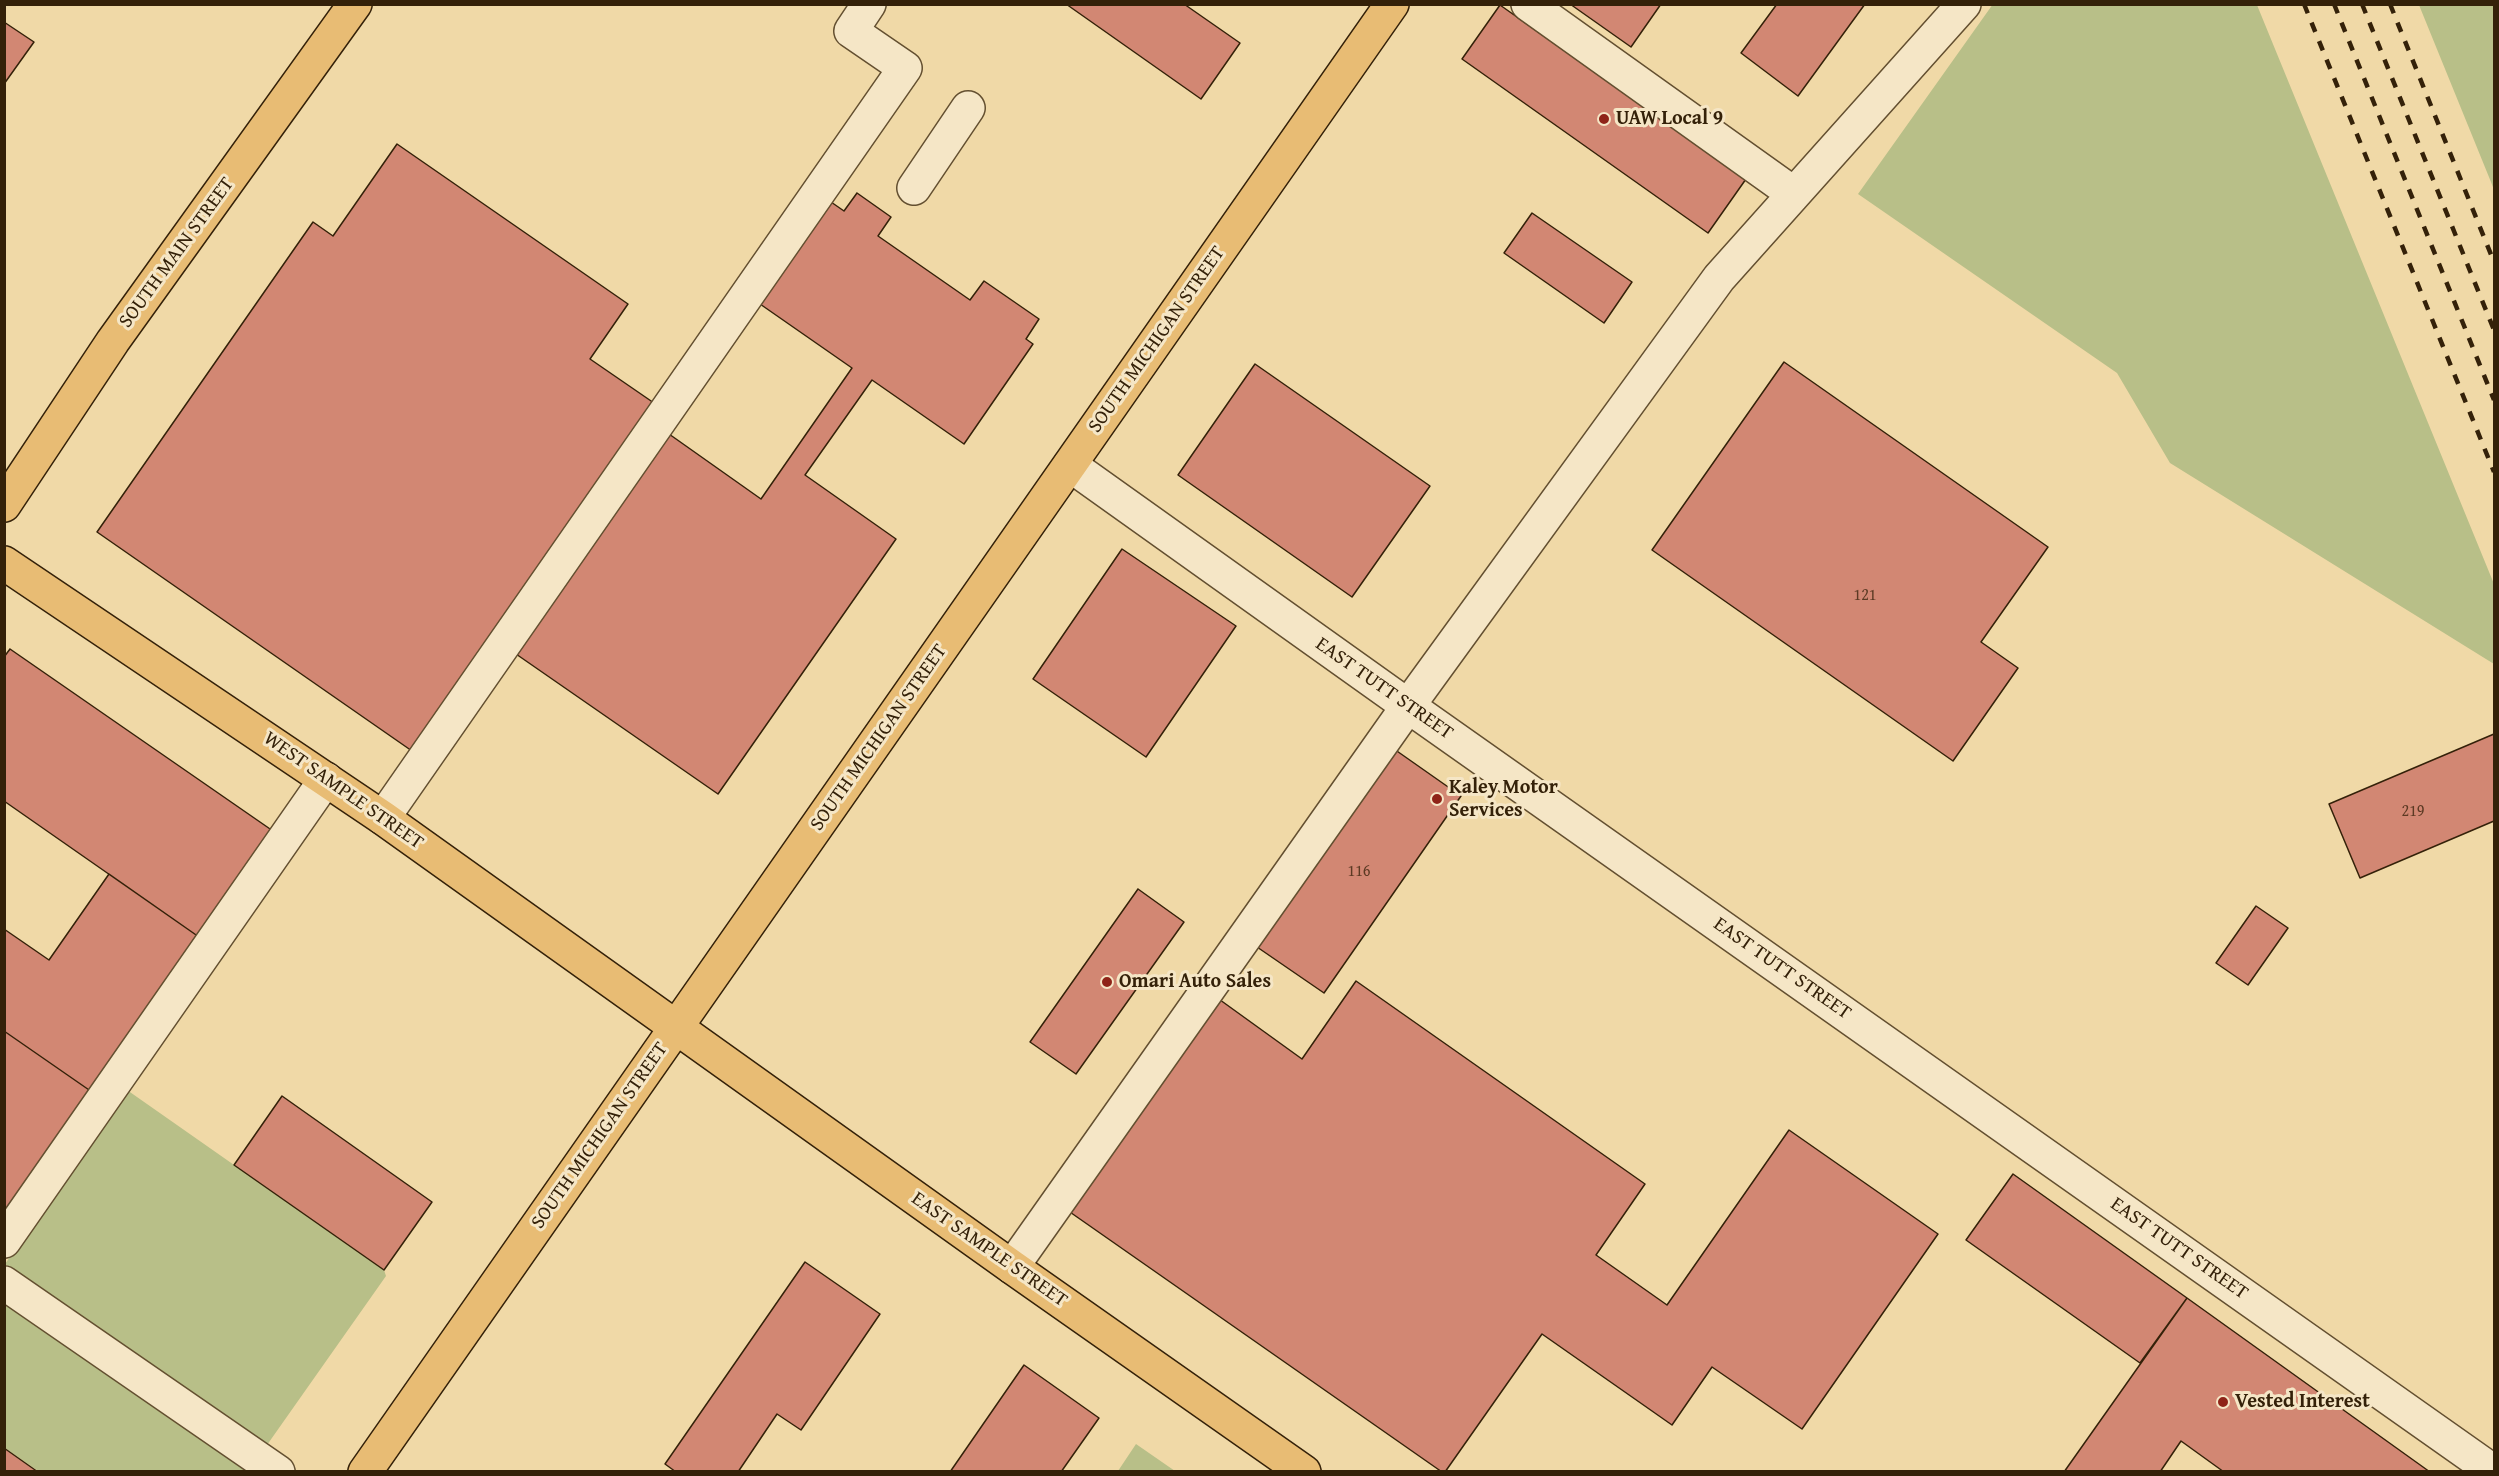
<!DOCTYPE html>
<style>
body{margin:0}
#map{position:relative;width:2499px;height:1476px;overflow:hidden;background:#f0d9a7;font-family:"Gentium Book Plus",serif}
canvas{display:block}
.frame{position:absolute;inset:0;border:6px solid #342109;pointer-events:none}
</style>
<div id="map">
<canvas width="2499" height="1476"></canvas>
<div class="frame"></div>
</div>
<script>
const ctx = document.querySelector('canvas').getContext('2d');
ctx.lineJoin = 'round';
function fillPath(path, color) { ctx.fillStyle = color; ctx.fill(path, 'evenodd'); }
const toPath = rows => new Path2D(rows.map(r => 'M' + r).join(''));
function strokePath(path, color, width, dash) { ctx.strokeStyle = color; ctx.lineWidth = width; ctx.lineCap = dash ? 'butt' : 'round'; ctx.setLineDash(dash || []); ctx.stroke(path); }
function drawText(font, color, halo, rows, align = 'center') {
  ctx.font = font + ' "Gentium Book Plus",serif'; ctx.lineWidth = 6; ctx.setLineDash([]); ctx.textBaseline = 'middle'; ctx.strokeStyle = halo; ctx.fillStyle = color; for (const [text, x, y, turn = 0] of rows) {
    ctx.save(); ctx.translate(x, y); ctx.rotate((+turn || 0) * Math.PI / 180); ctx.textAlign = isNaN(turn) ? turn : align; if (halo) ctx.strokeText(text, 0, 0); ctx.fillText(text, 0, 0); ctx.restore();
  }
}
fillPath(toPath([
 [1993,4,2257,5,2494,584,2494,664,2170,463,2117,373,1858,194],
 [2419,5,2494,5,2494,190,2491,182],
 [127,1090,384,1270,386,1276,267,1445,5,1264],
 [5,1295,251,1468,248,1472,38,1471,5,1448],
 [1136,1444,1175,1471,1118,1471]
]), '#b8bf88');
const building = toPath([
 [1066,4,1184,4,1240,43,1201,99,1066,4],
 [1570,4,1661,4,1631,47,1570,4],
 [1777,4,1865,4,1798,96,1741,53,1777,4],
 [1500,5,1746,179,1708,233,1462,59,1500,5],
 [4,22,34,42,4,84,4,22],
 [397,144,628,304,590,359,654,403,412,751,97,532,313,222,333,236,397,144],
 [857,193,891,217,878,236,970,300,984,281,1039,319,1026,339,1033,344,964,444,872,380,805,475,896,539,718,794,516,654,669,434,761,499,852,368,760,304,831,202,844,211,857,193],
 [1532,213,1632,282,1604,323,1504,253,1532,213],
 [1784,362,2048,547,1981,642,2018,668,1953,761,1652,550,1784,362],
 [1255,364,1430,486,1352,597,1178,475,1255,364],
 [1122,549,1236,626,1146,757,1033,679,1122,549],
 [10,649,273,831,199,937,4,801,4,657,10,649],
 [2494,734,2494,821,2360,878,2329,804,2494,734],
 [1394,749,1461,796,1324,993,1257,947,1394,749],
 [109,874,199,937,92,1092,4,1031,4,929,49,960,109,874],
 [1138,889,1184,922,1076,1074,1030,1042,1138,889],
 [2256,906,2288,928,2248,985,2216,963,2256,906],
 [1356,981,1645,1184,1596,1255,1667,1305,1789,1130,1938,1234,1802,1429,1712,1367,1672,1425,1542,1334,1445,1472,1442,1472,1067,1210,1216,997,1302,1059,1356,981],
 [4,1031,92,1092,4,1218,4,1031],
 [282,1096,432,1202,384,1270,234,1165,282,1096],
 [2013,1174,2187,1298,2140,1363,1966,1240,2013,1174],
 [805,1262,880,1314,801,1430,777,1414,738,1472,676,1472,665,1464,805,1262],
 [2187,1298,2430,1472,2224,1472,2181,1441,2160,1472,2064,1472,2187,1298],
 [1024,1365,1099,1418,1061,1472,950,1472,1024,1365],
 [4,1448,38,1472,4,1472,4,1448]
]);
fillPath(building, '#d28773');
strokePath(building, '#342109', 1.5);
const minor = toPath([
 [1528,4,1794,194],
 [914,188,968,108],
 [1070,465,1408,706,2494,1472],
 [383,818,905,68,851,31,869,4],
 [4,1241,326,779],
 [1012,1267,1408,706,1719,278,1964,4],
 [4,1283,278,1472]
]);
const major = toPath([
 [4,505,113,341,355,4],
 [4,563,383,818,1012,1267,1304,1472],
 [365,1472,1392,4]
]);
strokePath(minor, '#634f30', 36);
strokePath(major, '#342109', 36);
strokePath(minor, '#f5e6c6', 33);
strokePath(major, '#e8bc74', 33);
strokePath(toPath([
 [2304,4,2494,472],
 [2334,4,2494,400],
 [2362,4,2494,330],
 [2390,4,2494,262]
]), '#342109', 4.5, [10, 10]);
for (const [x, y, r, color] of [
 [1604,119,6,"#8f2418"],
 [1437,799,6,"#8f2418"],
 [1107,982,6,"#8f2418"],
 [2223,1402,6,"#8f2418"]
]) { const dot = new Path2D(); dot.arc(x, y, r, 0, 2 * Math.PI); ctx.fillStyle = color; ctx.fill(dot); strokePath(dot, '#f5e6c6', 2); }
drawText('16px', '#5c3a24', null, [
 ["121",1865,596],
 ["219",2413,812],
 ["116",1359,872]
]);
drawText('bold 20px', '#342109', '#f5e6c6', [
 ["UAW Local 9",1616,119],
 ["Kaley Motor",1449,788],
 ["Services",1449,811],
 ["Omari Auto Sales",1119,982],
 ["Vested Interest",2235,1402]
], 'left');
drawText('20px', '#342109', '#f5e6c6', [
 ["SOUTH MAIN STREET",177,253,-54],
 ["SOUTH MICHIGAN STREET",1157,340,-55],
 ["EAST TUTT STREET",1384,689,35],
 ["SOUTH MICHIGAN STREET",879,738,-55],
 ["WEST SAMPLE STREET",343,791,35],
 ["EAST TUTT STREET",1782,969,35],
 ["SOUTH MICHIGAN STREET",600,1136,-55],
 ["EAST TUTT STREET",2179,1249,35],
 ["EAST SAMPLE STREET",989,1250,35]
]);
</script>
